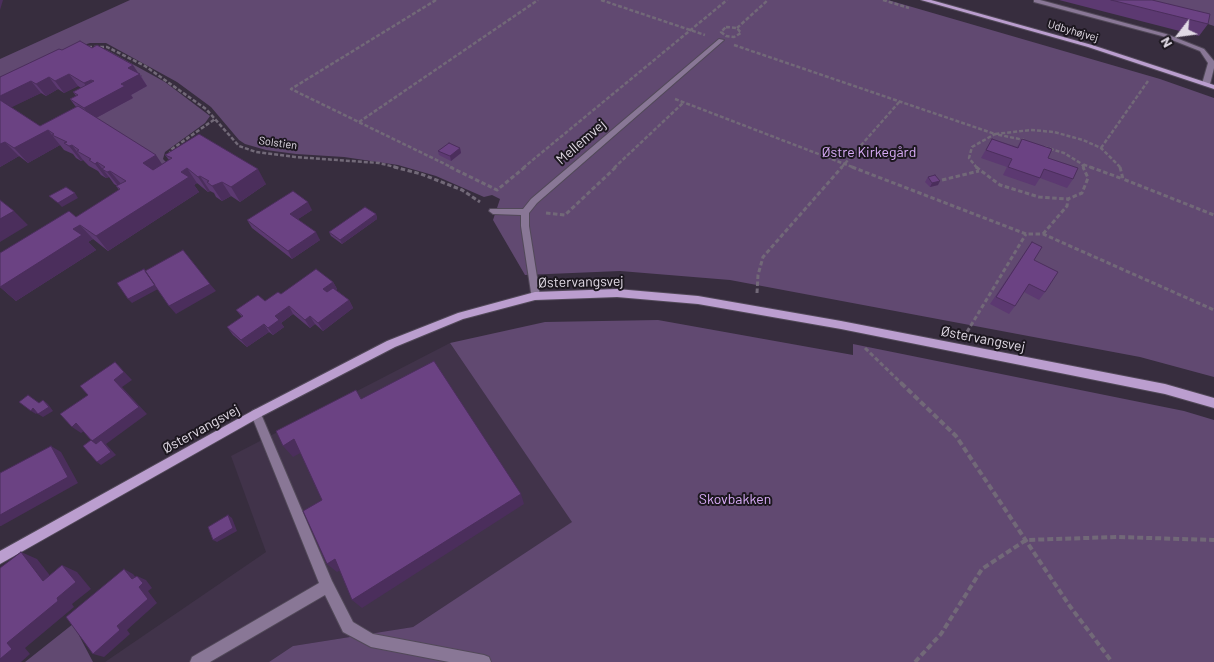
<!DOCTYPE html>
<meta charset="utf-8">
<style>
body{margin:0}
#map{position:relative;width:1214px;height:662px;overflow:hidden;background:#372d3e;font-family:Barlow,sans-serif}
canvas{display:block}
.north{position:absolute;left:1154px;top:10px;width:50px;height:50px;-webkit-text-stroke:4px #1c171f;paint-order:stroke;rotate:240deg;font-size:14px;font-weight:700;line-height:20px;text-align:center;color:#e0d9e4}
.north::after{content:'';display:block;margin:auto;width:18px;height:22px;background:#e0d9e4;clip-path:polygon(50% 0,100% 100%,50% 72%,0 100%)}
</style>
<div id="map">
<canvas width="1214" height="662"></canvas>
<div class="north">N</div>
</div>
<script>
const ctx = document.querySelector('canvas').getContext('2d');
ctx.lineJoin = 'round';
function fillPath(path, color) { ctx.fillStyle = color; ctx.fill(path, 'evenodd'); }
const toPath = rows => new Path2D(rows.map(r => 'M' + r).join(''));
function strokePath(path, color, width, dash) { ctx.strokeStyle = color; ctx.lineWidth = width; ctx.lineCap = dash ? 'butt' : 'round'; ctx.setLineDash(dash || []); ctx.stroke(path); }
function drawText(font, color, halo, rows, align = 'center') {
  ctx.font = font + ' Barlow,sans-serif'; ctx.lineWidth = 4; ctx.setLineDash([]); ctx.textBaseline = 'middle'; ctx.strokeStyle = halo; ctx.fillStyle = color; for (const [text, x, y, turn = 0] of rows) {
    ctx.save(); ctx.translate(x, y); ctx.rotate((+turn || 0) * Math.PI / 180); ctx.textAlign = isNaN(turn) ? turn : align; if (halo) ctx.strokeText(text, 0, 0); ctx.fillText(text, 0, 0); ctx.restore();
  }
}
fillPath(toPath([
 [450,343,573,522,413,627,293,646,269,662,105,662,266,552,231,456]
]), '#41334a');
fillPath(toPath([
 [130,0,888,0,1160,79,1214,98,1214,377,1140,357,730,280,620,271,525,275,493,220,500,199,492,195,484,197,436,176,398,165,344,157,296,154,266,150,245,144,239,140,211,107,177,82,106,43,90,43,71,49,0,81,0,59],
 [1110,0,1214,0,1214,26,1208,24],
 [96,47,107,50,165,82,210,116,205,123,165,152,163,159,168,164,166,170,92,120,132,98,129,96,140,77,142,76,104,55,0,86],
 [658,320,853,355,853,344,1184,411,1214,420,1214,662,269,662,293,646,413,627,572,522,450,343,545,322],
 [73,624,93,662,25,662]
]), '#614971');
const lane = toPath([
 [1034,0,1040,0,1166,34,1204,49,1214,61,1214,68,1210,84,1206,86,1202,84,1208,63,1200,51,1162,36,1034,2,1034,0],
 [719,39,724,40,537,203,529,213,529,226,540,296,535,300,532,299,521,226,521,215,493,214,489,211,490,209,523,209,531,199,719,39],
 [256,409,260,411,261,414,332,581,353,622,373,634,484,655,489,657,491,662,449,662,371,647,343,632,325,595,210,662,190,662,192,657,319,583,251,414,252,411,256,409]
]);
const secondary = toPath([
 [921,0,931,0,1092,45,1214,85,1214,89,1088,47,921,0],
 [617,289,698,296,841,321,1165,384,1214,398,1214,408,1165,394,841,329,698,304,617,297,535,300,463,319,395,347,260,417,0,564,0,551,252,411,387,341,458,313,535,292,617,289]
]);
strokePath(lane, '#524959', 2);
strokePath(secondary, '#524959', 2);
strokePath(toPath([
 [436,0,291,89,453,168],
 [601,0,705,35],
 [883,0,909,8],
 [726,27,737,28,741,33,734,37,726,36,721,32,726,27],
 [737,28,768,0],
 [734,45,995,134,1031,130,1054,132,1083,140,1101,148,1121,168],
 [88,47,107,47,145,66,206,109,239,146,256,152,295,157,379,163,399,168],
 [675,99,855,168],
 [359,122,538,0],
 [1044,147,1064,153,1082,164],
 [1101,148,1148,81],
 [169,155,172,149,215,119],
 [523,168,727,0],
 [614,168,684,102],
 [841,168,900,101],
 [977,168,969,158,972,147,995,134,1024,140],
 [1084,168,1082,164,1093,168]
]), '#726978', 2.5, [4, 2]);
strokePath(toPath([
 [394,167,421,174,462,190,480,202],
 [450,167,497,190,525,167],
 [852,167,1026,234,1043,234,1214,310],
 [976,167,1000,185,1039,197,1068,199],
 [1090,167,1123,179],
 [1120,167,1123,179,1214,215],
 [942,180,979,171],
 [546,213,565,215,616,167],
 [1043,234,1067,206,1068,199,1082,193,1088,178,1083,167],
 [757,293,758,275,763,257,842,167],
 [967,332,1026,234],
 [865,348,902,384]
]), '#726978', 3, [4.5, 2.5]);
strokePath(toPath([
 [901,383,956,436,1069,605,1112,662],
 [915,662,941,634,982,569,1026,540,1117,537,1214,540]
]), '#726978', 4, [6, 3]);
fillPath(lane, '#897796');
fillPath(secondary, '#bb9ecf');
fillPath(toPath([
 [1059,0,1152,0,1208,24,1199,36],
 [62,50,140,74,147,86,131,95,133,98,96,118,162,164,169,160,165,155,266,184,240,202,231,196,222,201,216,197,214,193,210,191,208,192,197,183,194,185,199,192,108,251,93,239,88,242,96,250,16,301,0,287,0,253,76,217,119,190,116,186,117,186,114,184,109,177,106,178,101,175,98,171,89,166,83,160,81,161,76,158,73,154,64,150,60,145,28,163,19,156,0,167,0,77],
 [78,86,81,88,73,92,76,96,70,99,76,107,40,126,11,107,41,93,46,96,58,89,64,93],
 [992,139,1017,147,1022,139,1048,158,1073,179,1067,188,1040,178,1035,186,1003,175,1007,167,981,158],
 [460,148,461,153,451,161,439,155,438,151],
 [928,177,938,185,930,187,925,182],
 [312,210,298,219,320,240,292,259,252,228,247,220],
 [376,214,377,219,342,244,331,236,329,232],
 [1032,242,1034,260,1045,292,1039,300,1024,292,1015,306,1009,314,990,304],
 [333,282,337,289,336,290,349,300,353,308,323,331,315,324,310,328,293,314,281,323,284,327,273,335,269,332,247,347,233,335,227,327,242,317,236,310,265,301,281,294]
]), '#5c3971');
fillPath(toPath([
 [0,0,3,0,0,10],
 [133,65,147,86,131,95,133,98,92,120,84,108,121,84,128,68],
 [69,74,78,86,64,93,55,81],
 [49,77,58,89,46,96,36,84],
 [91,80,99,92,92,95,84,83],
 [31,81,41,93,2,112,0,109,0,96],
 [48,130,60,145,28,163,14,148],
 [5,142,19,156,0,167,0,144],
 [72,145,83,160,81,161,69,146],
 [460,148,461,153,451,161,450,156],
 [156,155,166,170,153,178,143,163],
 [97,162,109,177,106,178,95,164],
 [187,168,197,183,194,185,199,192,108,251,96,236],
 [258,169,266,184,240,202,231,187],
 [110,171,122,185,119,187,107,172],
 [200,176,210,191,208,192,198,177],
 [940,181,938,185,930,187,932,183],
 [222,182,231,196,222,201,212,186],
 [75,193,78,198,62,207,58,203],
 [308,202,312,210,294,222,290,214],
 [14,211,28,225,0,242,0,219],
 [376,214,377,219,342,244,340,240],
 [80,225,93,239,88,242,96,250,16,301,0,287,73,229],
 [316,232,320,240,292,259,288,251],
 [333,282,337,289,327,297,323,289],
 [210,284,216,291,176,314,169,306],
 [155,285,158,289,132,303,128,299],
 [349,300,353,308,323,331,318,323],
 [289,306,293,314,281,323,284,327,273,335,268,328,275,316],
 [310,316,315,324,310,328,305,320],
 [264,324,269,332,247,347,241,340],
 [115,362,132,380,122,387,147,414,106,444,116,455,101,465,97,462,101,448,92,441,114,380],
 [43,400,48,404,53,411,43,417,38,414],
 [33,408,38,412,36,414,31,411],
 [76,423,86,430,81,433,72,427],
 [294,439,304,451,293,457,283,446],
 [51,446,61,452,78,483,1,526,0,526,0,515],
 [521,494,524,504,362,608,352,600],
 [228,515,232,518,237,531,217,542,213,540],
 [21,552,37,559,59,587,43,581],
 [335,559,344,568,337,572,327,564],
 [62,565,77,572,91,589,72,604,74,607,25,648,30,654,21,662,0,662,0,659,7,643,57,598],
 [124,569,133,574,141,584,132,579],
 [137,576,146,580,152,588,148,591,157,603,127,630,130,634,104,657,93,654,117,626,139,587]
]), '#4b2e5c');
const building = toPath([
 [1111,0,1152,0,1210,14,1208,24,1111,0],
 [80,41,92,48,97,45,133,65,128,68,140,74,121,84,125,86,84,108,70,99,78,95,73,92,94,81,91,80,84,83,69,74,55,81,49,77,36,84,31,81,0,96,0,77,59,49,62,50,80,41],
 [0,100,40,126,78,106,156,155,143,163,153,170,172,158,165,155,199,134,258,169,231,187,222,182,212,186,207,182,209,181,200,176,198,177,187,168,181,172,189,177,96,236,80,225,73,229,82,235,0,287,0,253,69,211,76,217,120,189,116,186,126,181,110,171,107,172,102,169,105,167,97,162,95,164,89,160,91,159,77,151,79,150,72,145,69,146,64,143,67,142,52,135,54,134,48,130,14,148,5,142,0,144,0,100],
 [992,139,1018,148,1022,139,1052,149,1048,158,1078,168,1073,179,1044,169,1040,178,1008,167,1012,159,986,150,992,139],
 [449,143,460,148,450,156,438,151,449,143],
 [935,175,940,181,932,183,928,177,935,175],
 [66,187,75,193,58,203,49,196,66,187],
 [293,191,308,202,290,214,316,232,288,251,247,220,293,191],
 [0,200,14,211,0,219,0,200],
 [365,207,376,214,340,240,329,232,365,207],
 [1032,242,1042,247,1034,260,1058,272,1045,292,1029,284,1015,306,996,297,1032,242],
 [183,250,210,284,169,306,145,271,183,250],
 [144,269,155,285,128,299,117,283,144,269],
 [316,269,333,282,323,289,327,292,333,288,349,300,318,323,310,316,305,320,289,306,275,316,279,320,268,328,264,324,241,340,227,327,243,316,236,310,258,295,265,301,278,292,281,294,316,269],
 [434,361,521,494,352,600,335,559,327,564,303,511,322,500,294,439,283,446,276,431,356,390,361,399,434,361],
 [115,362,124,372,114,380,139,407,92,441,76,423,72,427,60,414,88,395,80,386,115,362],
 [28,395,39,403,43,400,49,407,38,414,33,408,31,411,19,402,28,395],
 [91,440,96,444,101,440,111,452,97,462,83,446,91,440],
 [51,446,68,477,0,515,0,473,51,446],
 [228,515,233,528,213,540,208,527,228,515],
 [21,552,43,581,62,565,76,582,57,598,58,601,7,643,12,649,0,659,0,568,21,552],
 [124,569,132,579,137,576,143,583,139,587,148,599,117,626,120,630,93,654,66,617,124,569]
]);
fillPath(building, '#6b4283');
strokePath(building, '#4b2e5c', 1);
drawText('11px', '#e0d9e4', '#1c171f', [
 ["Udbyhøjvej",1073,31,16],
 ["Solstien",278,143,8]
]);
drawText('14px', '#e0d9e4', '#1c171f', [
 ["Mellemvej",581,142,-41],
 ["Østervangsvej",581,282,-1],
 ["Østervangsvej",983,339,11],
 ["Østervangsvej",201,429,-29]
]);
drawText('14px', '#d9acf7', '#1c171f', [
 ["Østre Kirkegård",869,152],
 ["Skovbakken",735,499]
]);
</script>
